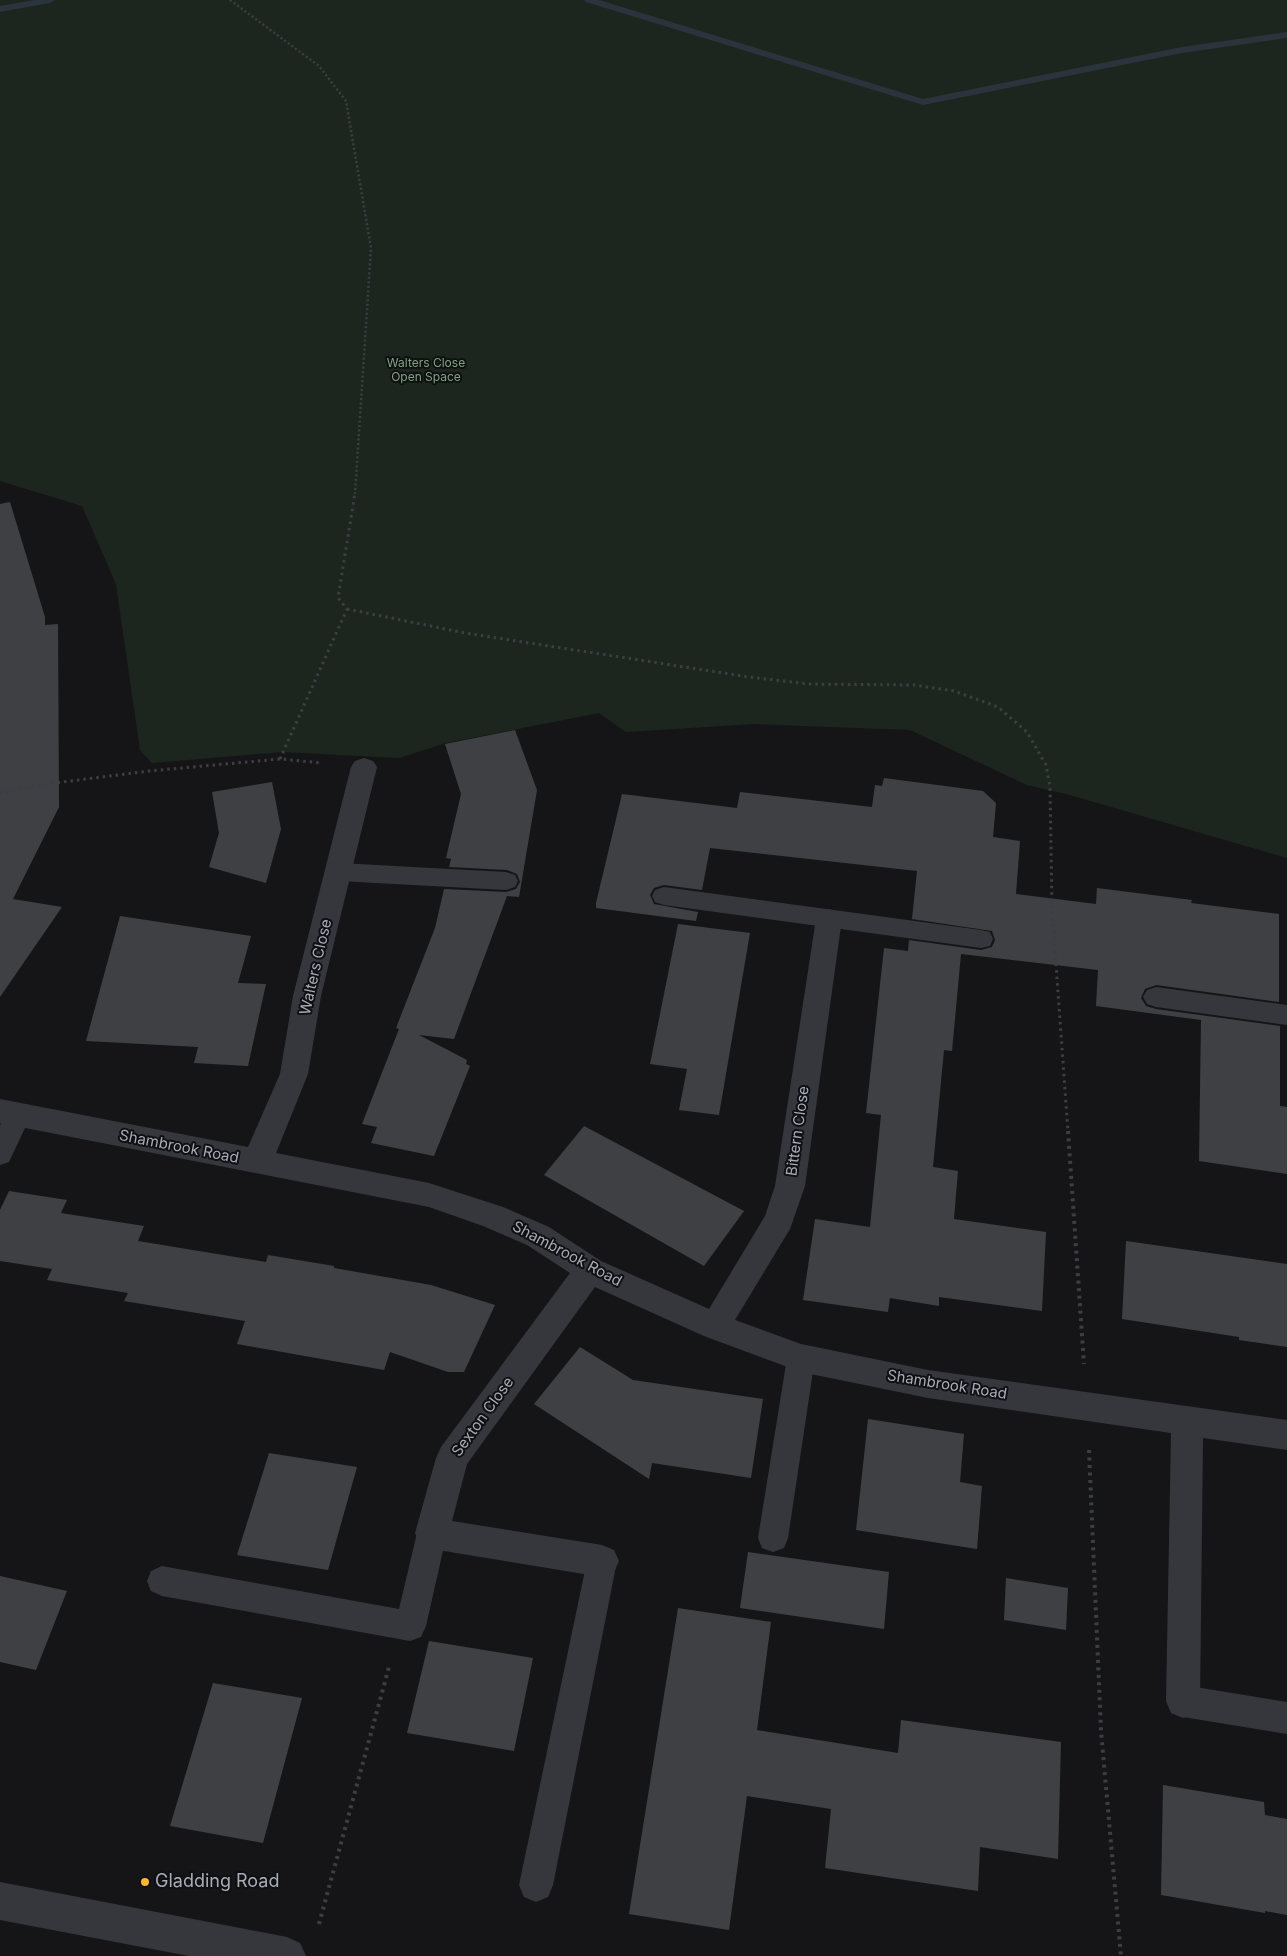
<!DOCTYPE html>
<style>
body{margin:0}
canvas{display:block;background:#151517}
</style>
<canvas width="1287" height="1956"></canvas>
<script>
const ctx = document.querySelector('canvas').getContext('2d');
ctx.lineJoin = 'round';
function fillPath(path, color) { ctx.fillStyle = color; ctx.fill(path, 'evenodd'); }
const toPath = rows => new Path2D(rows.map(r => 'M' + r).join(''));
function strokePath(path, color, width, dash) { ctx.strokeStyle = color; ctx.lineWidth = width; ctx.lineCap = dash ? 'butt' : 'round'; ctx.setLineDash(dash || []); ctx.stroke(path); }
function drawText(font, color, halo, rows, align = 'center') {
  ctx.font = font + ' Inter,sans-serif'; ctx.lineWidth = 4; ctx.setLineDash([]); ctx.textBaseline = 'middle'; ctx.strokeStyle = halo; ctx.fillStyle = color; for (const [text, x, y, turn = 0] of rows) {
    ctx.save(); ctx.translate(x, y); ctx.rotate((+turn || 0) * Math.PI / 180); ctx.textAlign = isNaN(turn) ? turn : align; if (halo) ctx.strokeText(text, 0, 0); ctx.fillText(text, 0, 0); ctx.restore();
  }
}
fillPath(toPath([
 [0,0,1287,0,1287,858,1070,795,1027,785,910,730,754,724,626,732,599,713,446,743,399,758,282,752,152,763,140,750,116,584,82,506,0,481]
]), '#1d261e');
fillPath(toPath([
 [34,0,55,0,50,3,0,12,0,6,34,0],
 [584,0,599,0,923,99,1182,47,1287,32,1287,38,1182,53,923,105,586,2,584,0]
]), '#2b343c');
fillPath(toPath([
 [10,502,45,617,45,625,58,624,59,807,13,899,62,907,0,997,0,504],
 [515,730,537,790,519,897,507,896,454,1039,419,1035,467,1060,466,1064,470,1066,434,1156,371,1143,377,1127,362,1124,399,1029,396,1028,435,928,444,889,506,892,516,889,520,882,517,874,507,870,449,867,451,859,446,858,461,794,445,744],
 [884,778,983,791,996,803,993,837,1020,841,1016,894,1096,904,1097,888,1192,900,1191,903,1279,914,1279,1002,1156,985,1145,989,1141,998,1146,1006,1156,1009,1280,1026,1280,1106,1287,1107,1287,1174,1199,1161,1201,1020,1096,1006,1098,970,961,954,952,1051,944,1050,933,1167,958,1171,954,1219,1046,1232,1042,1311,939,1297,939,1306,890,1298,888,1312,803,1300,815,1219,870,1227,881,1115,866,1113,884,948,908,951,909,940,981,950,992,947,995,940,992,931,912,919,917,871,710,848,702,890,664,885,654,888,650,895,654,904,698,912,696,921,596,908,596,903,622,794,737,808,740,792,872,807,875,785,882,786],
 [272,782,281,829,266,883,209,867,219,833,212,792],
 [120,916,251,936,238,983,266,984,248,1066,194,1063,198,1047,86,1041],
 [678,924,750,933,719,1115,679,1110,687,1069,650,1064],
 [584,1126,744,1211,704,1266,544,1175],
 [9,1191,67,1200,61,1213,144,1226,138,1241,266,1262,268,1255,334,1266,334,1268,431,1285,495,1305,464,1372,448,1372,390,1352,384,1370,237,1344,245,1321,124,1301,128,1293,47,1280,52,1269,0,1261,0,1210],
 [1126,1241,1287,1264,1287,1347,1239,1340,1239,1337,1122,1319],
 [580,1347,633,1380,763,1399,751,1478,652,1463,649,1479,534,1404],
 [868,1419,964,1434,960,1482,982,1486,977,1549,856,1530],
 [269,1453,357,1467,328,1570,237,1555],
 [748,1552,889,1572,884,1629,740,1608],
 [0,1576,67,1591,36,1670,0,1662],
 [1006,1578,1068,1588,1066,1630,1004,1620],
 [678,1608,771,1622,757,1730,898,1753,901,1720,1061,1742,1058,1859,980,1847,978,1891,825,1868,831,1809,747,1796,729,1930,629,1914],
 [429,1641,533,1658,514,1751,407,1733],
 [213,1683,302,1698,263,1843,170,1826],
 [1163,1785,1264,1802,1265,1815,1287,1819,1287,1915,1265,1911,1265,1913,1161,1895]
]), '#3f4044');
strokePath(toPath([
 [230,0,319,66,346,101,371,248,355,494]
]), '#3c3e44', 2.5, [2, 2.5]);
strokePath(toPath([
 [347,609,465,633,749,677,808,684,914,685,954,691,998,707,1027,732,1046,765,1050,787,1052,908,1068,1132],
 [280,759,347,609,338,598,355,493],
 [0,793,47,784,149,771,280,759,322,763]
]), '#3c3e44', 3, [2.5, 4]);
strokePath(toPath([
 [1068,1131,1084,1364],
 [1089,1450,1101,1731,1121,1956],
 [319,1924,389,1667]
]), '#3c3e44', 4, [3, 4.5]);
fillPath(toPath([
 [339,863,506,872,515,875,518,881,515,887,506,890,339,881,331,878,327,872,331,866,339,863],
 [664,887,981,930,990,932,993,939,990,946,981,948,664,905,655,902,652,896,655,890,664,887],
 [1156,987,1287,1005,1287,1025,1156,1007,1147,1004,1143,997,1147,990,1156,987],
 [18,1104,27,1107,31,1115,9,1162,0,1165,0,1125,9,1107,18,1104],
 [801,1345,811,1349,815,1358,788,1538,784,1548,773,1552,762,1548,758,1538,787,1358,791,1349,801,1345],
 [432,1519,443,1523,447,1533,426,1626,421,1637,410,1641,162,1596,151,1591,147,1581,151,1571,162,1566,399,1609,417,1533,421,1523,432,1519],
 [602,1547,613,1551,617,1561,553,1885,548,1897,536,1902,524,1897,519,1885,587,1561,591,1551,602,1547],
 [1183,1685,1287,1702,1287,1734,1183,1717,1172,1712,1167,1701,1172,1690,1183,1685]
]), '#36373d');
fillPath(toPath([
 [364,758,373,761,377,767,321,996,308,1074,276,1153,429,1183,503,1207,549,1227,601,1261,709,1309,765,1216,775,1186,816,919,819,912,829,909,839,912,842,919,805,1186,790,1229,735,1320,801,1344,928,1370,1287,1420,1287,1450,1203,1438,1200,1701,1195,1713,1183,1718,1171,1713,1166,1701,1171,1433,928,1398,801,1372,704,1336,595,1287,467,1464,452,1521,602,1545,614,1550,619,1561,614,1572,602,1577,432,1549,420,1544,415,1533,436,1458,441,1447,570,1273,527,1245,483,1226,429,1207,0,1123,0,1099,248,1147,280,1074,293,996,351,767,355,761,364,758]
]), '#36373d');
fillPath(toPath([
 [0,1882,287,1937,300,1943,306,1956,189,1956,0,1920,0,1882]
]), '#36373d');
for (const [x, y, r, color] of [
 [145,1882,5,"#fcb729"]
]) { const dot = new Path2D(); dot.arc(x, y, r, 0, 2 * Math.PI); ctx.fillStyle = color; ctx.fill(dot); strokePath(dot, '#101012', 2); }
drawText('12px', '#7ca47f', '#101012', [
 ["Walters Close",426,363],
 ["Open Space",426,377]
]);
drawText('15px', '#a6acb8', '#101012', [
 ["Walters Close",316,967,-77],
 ["Bittern Close",798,1131,-82],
 ["Shambrook Road",179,1147,11],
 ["Shambrook Road",567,1254,28],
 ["Shambrook Road",947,1385,9],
 ["Sexton Close",483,1417,-54]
]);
drawText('18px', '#a6acb8', '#101012', [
 ["Gladding Road",155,1882]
], 'left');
</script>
